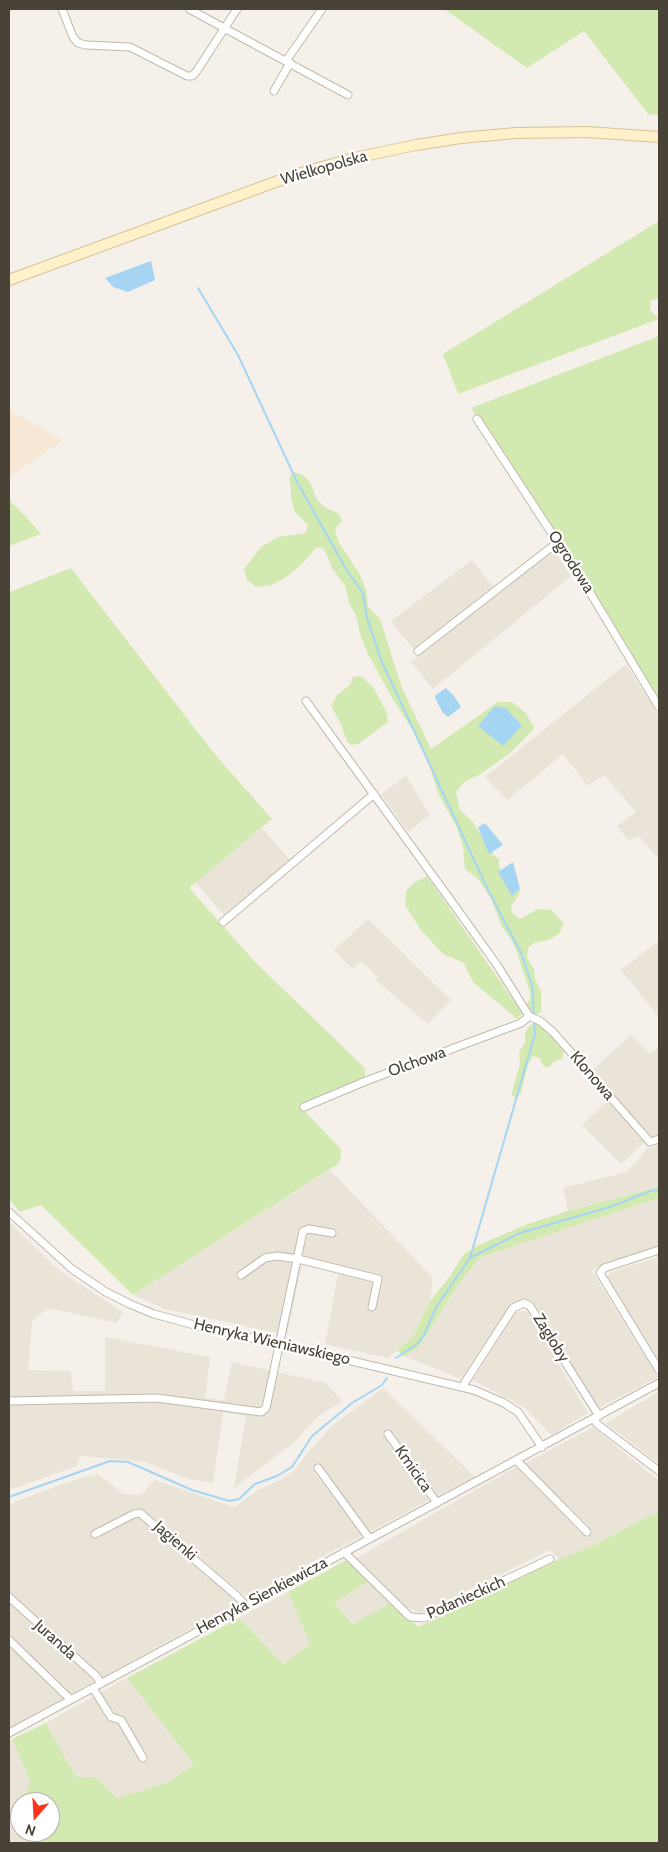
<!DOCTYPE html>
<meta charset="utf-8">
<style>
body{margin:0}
#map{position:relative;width:668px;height:1852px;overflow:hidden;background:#f5f1ea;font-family:Cabin,sans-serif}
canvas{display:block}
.frame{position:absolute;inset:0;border:10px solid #494237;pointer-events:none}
.north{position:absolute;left:10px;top:1792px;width:50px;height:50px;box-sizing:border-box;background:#fff;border:1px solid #b6b3af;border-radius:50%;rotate:199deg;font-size:14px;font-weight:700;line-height:20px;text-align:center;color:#494237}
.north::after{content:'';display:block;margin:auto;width:18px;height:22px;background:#ff3317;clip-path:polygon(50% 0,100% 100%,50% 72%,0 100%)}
</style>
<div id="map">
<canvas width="668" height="1852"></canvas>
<div class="frame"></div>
<div class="north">N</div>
</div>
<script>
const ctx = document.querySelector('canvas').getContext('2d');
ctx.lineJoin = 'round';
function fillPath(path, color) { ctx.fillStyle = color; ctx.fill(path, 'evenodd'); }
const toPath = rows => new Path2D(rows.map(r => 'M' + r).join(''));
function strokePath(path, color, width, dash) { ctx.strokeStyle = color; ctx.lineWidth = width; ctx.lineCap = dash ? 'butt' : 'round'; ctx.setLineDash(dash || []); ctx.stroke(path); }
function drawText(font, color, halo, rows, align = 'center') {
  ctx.font = font + ' Cabin,sans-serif'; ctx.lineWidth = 4.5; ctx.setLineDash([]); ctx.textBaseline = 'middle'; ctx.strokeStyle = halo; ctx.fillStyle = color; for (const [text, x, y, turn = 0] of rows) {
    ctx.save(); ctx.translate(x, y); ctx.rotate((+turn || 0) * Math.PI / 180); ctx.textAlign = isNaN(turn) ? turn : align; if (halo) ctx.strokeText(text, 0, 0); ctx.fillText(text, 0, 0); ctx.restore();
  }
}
fillPath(toPath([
 [554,550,571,576,433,689,411,662],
 [472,560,493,587,413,649,391,621],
 [626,664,659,716,659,856,657,857,639,836,628,840,617,826,636,812,604,775,588,786,563,754,507,800,485,777],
 [406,776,430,815,408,832,381,794],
 [262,828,290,860,224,915,195,882],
 [368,919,451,1000,428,1024,376,980,378,977,361,961,352,969,334,950],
 [659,941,659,1017,621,970],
 [631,1035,650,1054,659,1047,659,1135,651,1136,621,1164,582,1125,609,1099,591,1071],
 [659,1145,659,1187,568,1211,563,1188,627,1172,648,1148],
 [330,1170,433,1278,430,1301,412,1338,388,1358,325,1344,338,1274,302,1265,287,1335,165,1309,133,1295],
 [659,1198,659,1248,591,1270,658,1377,597,1409,535,1304,524,1299,510,1305,461,1379,404,1356,419,1347,459,1283,481,1257],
 [9,1222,61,1272,123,1312,117,1323,48,1308,32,1321,28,1370,71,1371,73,1391,105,1391,105,1337,210,1357,205,1398,224,1400,232,1362,326,1383,342,1401,316,1418,293,1443,234,1488,246,1416,223,1412,213,1483,189,1479,145,1462,80,1456,77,1466,9,1490],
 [659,1257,659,1361,607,1278,611,1272],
 [527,1311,588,1413,551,1435,525,1408,473,1380,516,1312],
 [383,1388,475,1477,436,1497,385,1436,429,1500,370,1532,321,1467,314,1472,360,1532,361,1536,247,1597,143,1510,136,1508,91,1533,96,1539,134,1517,142,1518,227,1592,237,1603,103,1677,9,1593,9,1504,77,1479,98,1474,123,1494,141,1495,155,1480,234,1507,260,1489,281,1480,294,1471,309,1451,333,1425],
 [659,1392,659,1464,606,1423],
 [593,1427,659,1481,659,1512,642,1519,595,1545,559,1559,550,1550,421,1613,392,1602,354,1624,334,1603,369,1581,348,1559,358,1557,516,1467,582,1534,590,1527,524,1464],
 [288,1592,310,1644,282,1664,239,1618],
 [9,1603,91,1676,94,1681,9,1728],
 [127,1678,195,1764,169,1782,117,1798,95,1777,76,1777,46,1723],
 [12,1739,32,1782,20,1802,20,1832,31,1832,33,1837,51,1843,9,1843,9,1741]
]), '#e9e3d8');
fillPath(toPath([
 [9,410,63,440,9,478]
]), '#f7e8d5');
fillPath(toPath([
 [444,9,659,9,659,115,648,114,584,31,527,68],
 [659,221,659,298,651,301,650,310,659,319,458,394,443,354],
 [659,336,659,704,471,408],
 [294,472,303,475,310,482,317,500,326,508,338,513,342,521,335,528,338,541,359,573,366,589,368,606,380,619,402,688,431,749,498,702,512,702,526,713,534,728,528,735,509,754,479,775,464,782,456,792,460,810,472,821,479,832,487,839,494,856,499,859,499,866,509,887,521,891,511,906,512,912,520,919,538,909,552,910,564,924,559,934,548,940,534,943,528,948,527,958,534,969,535,979,541,991,541,1012,534,1015,526,1007,531,995,514,944,501,925,491,898,477,878,465,869,463,847,457,828,438,793,428,760,414,732,392,698,368,654,360,634,356,615,349,603,345,585,333,570,324,549,317,547,301,565,285,578,271,585,256,587,247,580,244,569,261,547,278,537,306,533,308,525,295,512,291,499,291,489,289,477],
 [9,500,27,518,41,534,9,546],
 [71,568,213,752,272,819,189,888,257,964,365,1068,365,1075,363,1079,299,1105,341,1149,341,1157,338,1164,133,1295,41,1205,20,1212,9,1199,9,592],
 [361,676,373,687,386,711,388,722,358,744,352,745,347,742,341,724,331,706,337,695,350,685,353,677],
 [427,876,520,1010,522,1014,517,1019,473,982,464,963,443,954,420,929,405,905,406,891,415,882],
 [535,1023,543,1026,564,1051,562,1059,555,1061,549,1067,545,1067,542,1064,540,1058,533,1056,528,1064,521,1093,516,1098,511,1095,520,1064,519,1052,525,1043,525,1033,528,1027],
 [659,1187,659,1198,481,1257,459,1283,419,1347,404,1356,397,1350,412,1338,430,1301,450,1276,463,1255,476,1246,528,1224,568,1211],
 [659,1512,659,1843,51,1843,33,1837,31,1832,50,1832,50,1802,21,1802,31,1782,12,1739,46,1723,76,1777,95,1777,117,1798,169,1782,194,1764,127,1678,239,1618,283,1664,310,1644,288,1592,348,1559,369,1581,334,1603,353,1624,392,1602,418,1627,559,1559,595,1545,642,1519]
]), '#d2eab2');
fillPath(toPath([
 [151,261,155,280,128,292,113,287,105,278],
 [446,688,454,696,461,707,448,717,443,713,435,698,436,695],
 [495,706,506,708,522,726,503,746,478,726],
 [485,823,503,845,489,854,478,827],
 [513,862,520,889,512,896,498,872]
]), '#a5d5f3');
strokePath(toPath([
 [198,288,238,355,297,482,346,569,363,593,367,618,381,660,489,892,522,955,532,985,534,1015],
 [470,1258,535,1034,534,1022],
 [396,1358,417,1344,424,1335,436,1307,470,1258,520,1233,613,1206,650,1191,659,1190],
 [9,1497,110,1461,128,1462,192,1490,229,1501,239,1499,255,1484,277,1476,292,1467,312,1436,352,1403,382,1385,387,1378]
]), '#a5d5f3', 2);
const minor = toPath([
 [62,9,73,37,78,43,86,45,130,47,187,76,192,76,196,72,237,9],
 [189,9,348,95],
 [286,61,322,9],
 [274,91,290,63],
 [477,419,583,581,659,707],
 [418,651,558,542],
 [306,701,457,909,497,965,529,1016],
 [223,922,374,794],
 [529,1016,540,1021,553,1032,650,1142,659,1139],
 [304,1107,366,1081,521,1023,529,1016],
 [9,1212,72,1269,106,1292,132,1305,154,1314,209,1329,280,1344,474,1390,504,1403,518,1412,542,1447],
 [659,1250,604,1268,600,1273,659,1370],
 [241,1275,265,1258,277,1256,298,1259,378,1279,372,1307],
 [462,1387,513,1308,524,1303,530,1306,599,1416],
 [9,1401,157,1398,261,1412,266,1408,303,1231,309,1229,332,1233],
 [594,1419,597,1424,659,1471],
 [388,1434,437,1503],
 [516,1460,587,1532],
 [318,1468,369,1538],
 [95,1534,134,1514,140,1513,237,1596,245,1605],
 [344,1552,410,1617,424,1618,550,1559],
 [9,1597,96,1676,101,1683],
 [9,1640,70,1699],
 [93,1688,111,1717,121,1720,143,1758],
 [9,1733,659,1383]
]);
const secondary = toPath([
 [9,280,297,174,354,158,416,145,461,138,516,133,587,132,659,137]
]);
strokePath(minor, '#c1b9ac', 9);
strokePath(secondary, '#d6c499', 12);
strokePath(minor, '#fff', 7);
strokePath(secondary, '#fff1ca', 10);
drawText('16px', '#494237', '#fff', [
 ["Wielkopolska",324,168,-16],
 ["Ogrodowa",571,562,57],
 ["Olchowa",417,1062,-20],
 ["Klonowa",592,1076,49],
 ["Zagłoby",551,1338,58],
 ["Henryka Wieniawskiego",272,1342,13],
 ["Kmicica",413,1469,55],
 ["Jagienki",175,1541,41],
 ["Henryka Sienkiewicza",262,1596,-28],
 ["Połanieckich",466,1598,-24],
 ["Juranda",55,1640,42]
]);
</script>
